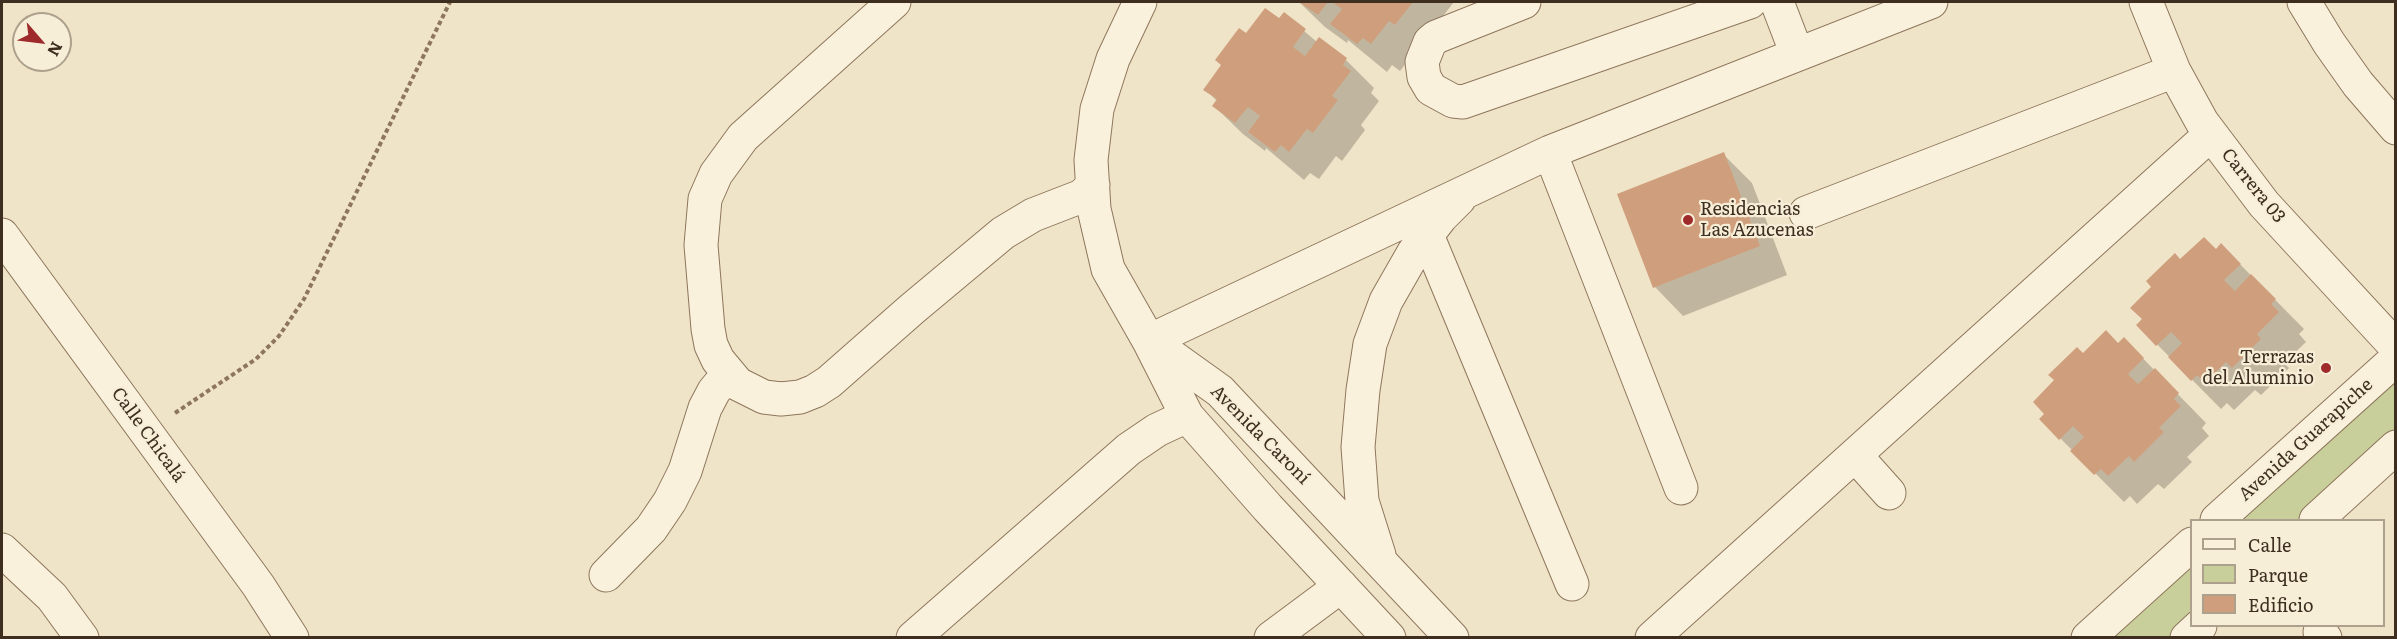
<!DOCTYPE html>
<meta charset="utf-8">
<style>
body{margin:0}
#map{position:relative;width:2397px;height:639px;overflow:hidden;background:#f0e4c8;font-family:Literata,serif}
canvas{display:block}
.frame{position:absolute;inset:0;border:3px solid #3d2e20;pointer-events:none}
.legend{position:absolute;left:2190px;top:519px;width:195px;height:108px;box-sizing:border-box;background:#f7eed8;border:2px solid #ada18e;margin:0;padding:8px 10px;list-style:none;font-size:18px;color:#3d2e20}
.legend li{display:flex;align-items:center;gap:12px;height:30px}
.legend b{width:30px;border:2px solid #ada18e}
.north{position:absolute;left:12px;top:12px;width:60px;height:60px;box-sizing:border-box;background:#f7eed8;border:2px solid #ada18e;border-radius:50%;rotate:118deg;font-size:16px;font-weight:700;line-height:24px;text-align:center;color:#3d2e20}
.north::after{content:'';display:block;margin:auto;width:21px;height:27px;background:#9e2a2b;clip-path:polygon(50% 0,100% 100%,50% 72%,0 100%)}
</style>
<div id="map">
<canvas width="2397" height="639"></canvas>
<div class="frame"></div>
<ul class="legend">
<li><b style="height:8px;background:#faf1dc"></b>Calle</li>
<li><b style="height:16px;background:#c9cf9b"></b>Parque</li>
<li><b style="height:16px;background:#cf9f7d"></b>Edificio</li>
</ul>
<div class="north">N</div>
</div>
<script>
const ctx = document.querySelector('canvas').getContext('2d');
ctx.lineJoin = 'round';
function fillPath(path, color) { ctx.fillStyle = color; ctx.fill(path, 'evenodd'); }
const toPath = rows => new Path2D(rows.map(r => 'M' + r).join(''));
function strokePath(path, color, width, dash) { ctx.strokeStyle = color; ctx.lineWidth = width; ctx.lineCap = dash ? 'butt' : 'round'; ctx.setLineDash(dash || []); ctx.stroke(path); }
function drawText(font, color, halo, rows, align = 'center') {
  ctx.font = font + ' Literata,serif'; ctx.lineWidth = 4.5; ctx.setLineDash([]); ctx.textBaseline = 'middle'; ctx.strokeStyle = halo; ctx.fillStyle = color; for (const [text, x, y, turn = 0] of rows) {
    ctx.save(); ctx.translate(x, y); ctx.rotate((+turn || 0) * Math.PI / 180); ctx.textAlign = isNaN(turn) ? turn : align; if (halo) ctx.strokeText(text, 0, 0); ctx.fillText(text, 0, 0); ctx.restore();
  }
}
fillPath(toPath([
 [2395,359,2395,447,2316,520,2217,520],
 [2191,544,2192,626,2187,637,2088,638]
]), '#c9cf9b');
fillPath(toPath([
 [1299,2,1454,2,1400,71,1392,65,1387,72,1348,40,1347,43,1325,27],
 [1284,14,1317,42,1346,60,1374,88,1371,93,1379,101,1361,125,1365,130,1342,161,1336,156,1319,179,1310,173,1304,180,1266,148,1265,151,1243,134,1214,106,1217,101,1205,89,1246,35,1280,20],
 [1723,154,1752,183,1787,275,1683,316,1655,287],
 [2221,245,2304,329,2299,334,2306,342,2284,363,2289,368,2261,395,2255,390,2234,410,2227,403,2221,409,2138,325,2181,261,2216,251],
 [2124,339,2206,423,2202,428,2209,436,2187,457,2192,462,2164,489,2158,484,2137,504,2130,496,2124,502,2041,419,2084,355,2119,345]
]), '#0003');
fillPath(toPath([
 [1299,2,1328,2,1318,15],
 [1332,2,1413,2,1395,25,1389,21,1371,44,1363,38,1357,44,1330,24,1342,9],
 [1265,8,1279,18,1284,12,1306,29,1293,47,1305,56,1319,37,1347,58,1343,65,1351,71,1332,96,1338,100,1313,133,1307,129,1289,152,1281,145,1275,152,1248,132,1260,116,1248,107,1235,123,1212,106,1217,99,1203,90,1221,65,1215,60,1239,28,1246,33],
 [1724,152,1760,246,1653,288,1617,194],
 [2204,237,2216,249,2221,243,2241,264,2224,280,2235,291,2251,274,2276,299,2271,304,2279,312,2257,334,2261,339,2232,368,2226,362,2205,383,2197,375,2191,381,2168,357,2182,343,2171,332,2156,346,2136,325,2142,319,2130,308,2151,287,2146,281,2175,253,2180,259],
 [2106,330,2118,343,2124,337,2144,358,2128,374,2138,384,2155,368,2179,393,2174,399,2181,406,2159,428,2164,432,2134,462,2129,456,2108,476,2101,469,2094,475,2070,451,2084,437,2073,426,2059,440,2039,419,2044,414,2033,402,2054,380,2048,375,2077,347,2083,353]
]), '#cf9f7d');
const minor = toPath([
 [894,2,743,137,716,174,705,199,701,245,708,329,711,345,718,360,738,384,764,397,781,399,800,397,815,391,829,382,912,309,1003,233,1033,215,1082,196,1093,185],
 [1140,2,1113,59,1097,109,1091,160,1094,209,1108,269,1149,341,1187,416,1268,508,1389,638],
 [1524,2,1436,37,1430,42,1422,62,1424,77,1431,89,1453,101,1463,102,1750,2],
 [1777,2,1797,54],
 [2146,2,2174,71,2202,122,2264,204,2396,347],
 [2304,2,2329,43,2358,84,2396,128],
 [1550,152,1681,488],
 [1806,213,2174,71],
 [2,235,258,585,292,638],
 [1427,235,1572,584],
 [1149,341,1550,152,1931,2],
 [1153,343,1220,391,1452,638],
 [1855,455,1889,493],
 [2217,520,2396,359],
 [2316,520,2396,447],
 [2,550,52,597,82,638],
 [1379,555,1362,501,1358,447,1363,390,1370,344,1386,301,1414,252,1441,217,1459,199],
 [606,575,651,529,670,501,685,471,705,408,714,391,728,374],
 [2320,632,2325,638],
 [913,638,1129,449,1157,430,1187,416],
 [1271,638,1341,586],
 [1652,638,2211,134],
 [2088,638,2192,544],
 [2187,638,2200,626]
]);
strokePath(minor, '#8d765c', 35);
strokePath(toPath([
 [175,413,256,359,279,336,304,299,450,2]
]), '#8d765c', 4, [4.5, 3]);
strokePath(minor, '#faf1dc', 33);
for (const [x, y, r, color] of [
 [1688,220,6,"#9e2a2b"],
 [2326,368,6,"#9e2a2b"]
]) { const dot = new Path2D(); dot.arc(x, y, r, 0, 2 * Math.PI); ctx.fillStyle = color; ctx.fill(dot); strokePath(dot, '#f7eed8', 2); }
drawText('18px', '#3d2e20', '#f7eed8', [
 ["Carrera 03",2253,186,51],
 ["Calle Chicalá",148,435,54],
 ["Avenida Caroní",1260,435,45],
 ["Avenida Guarapiche",2306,440,-42]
]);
drawText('18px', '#3d2e20', '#f7eed8', [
 ["Residencias",1700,210],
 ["Las Azucenas",1700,231],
 ["Terrazas",2314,358,"right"],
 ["del Aluminio",2314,379,"right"]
], 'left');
</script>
